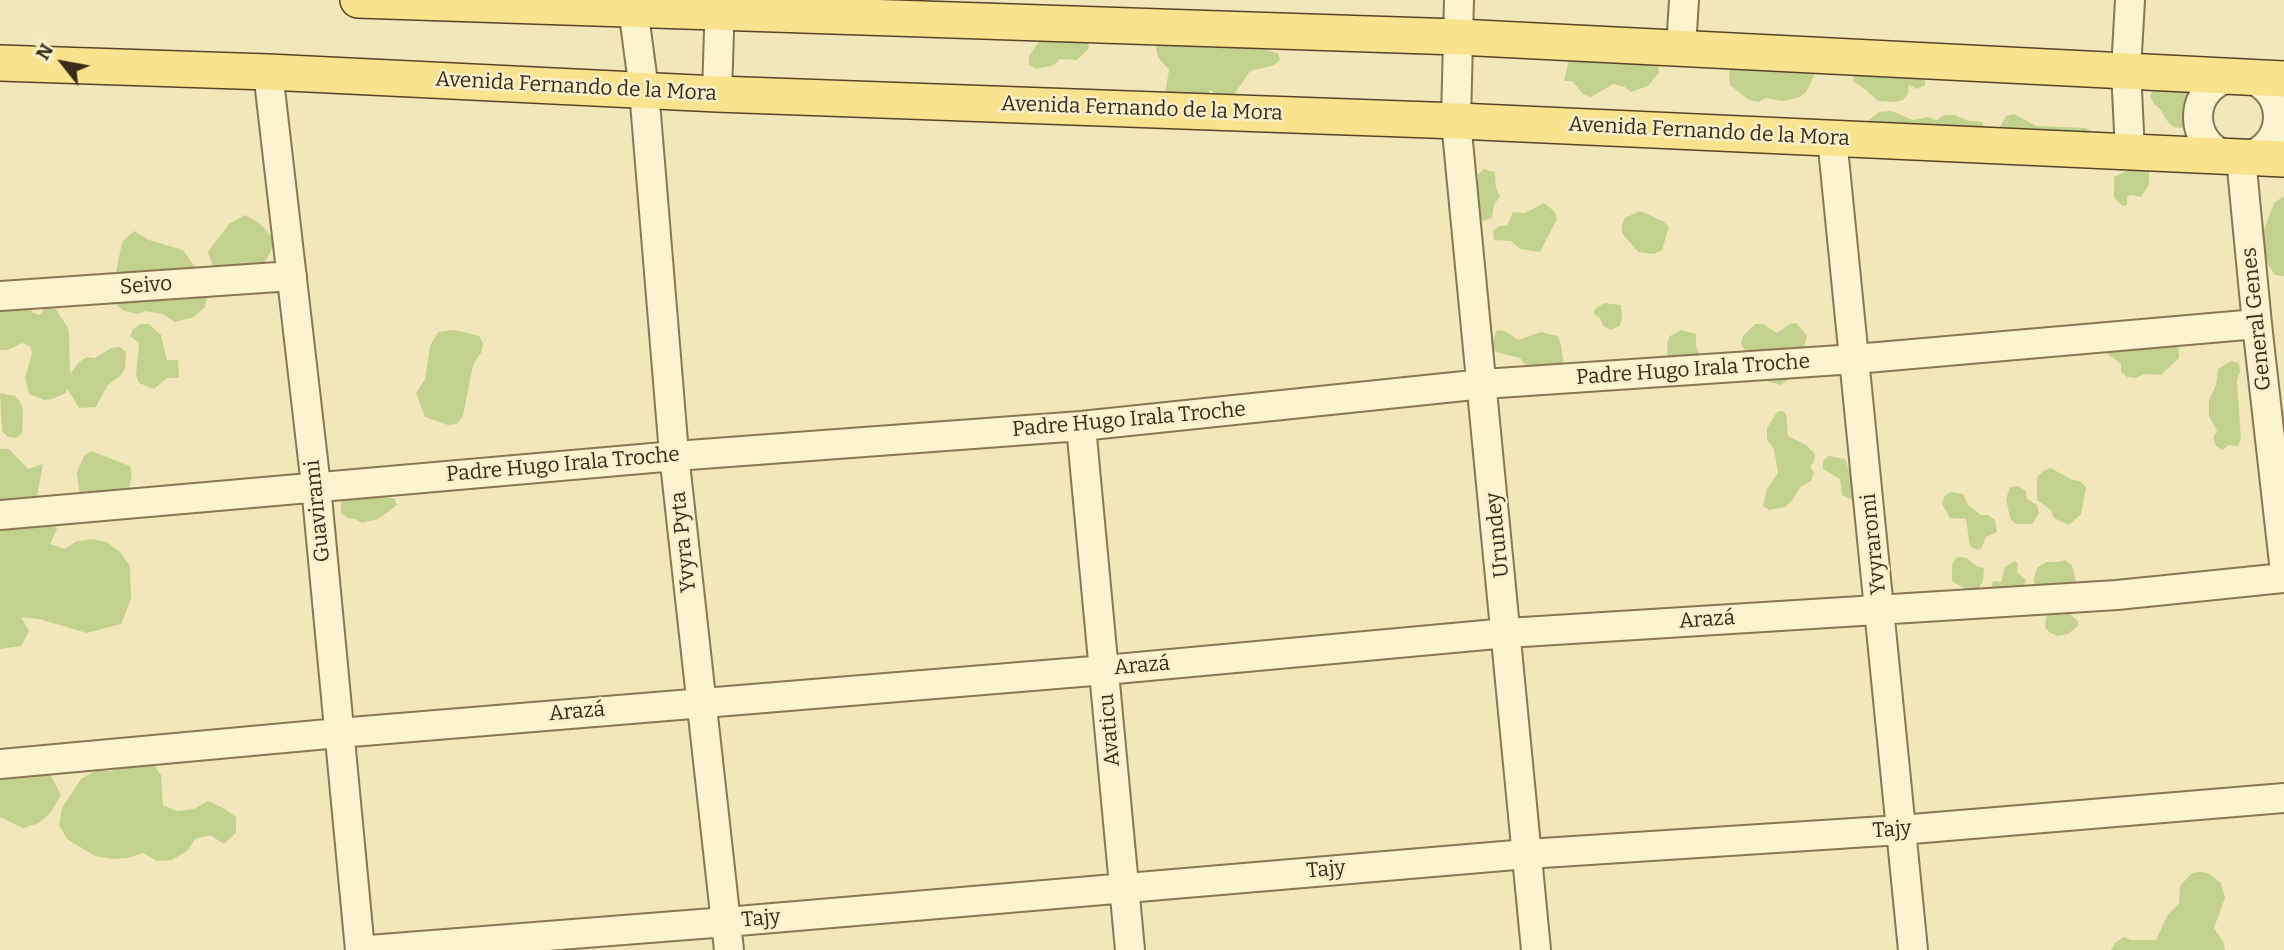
<!DOCTYPE html>
<meta charset="utf-8">
<style>
body{margin:0}
#map{position:relative;width:2284px;height:950px;overflow:hidden;background:#f2e7bb;font-family:Bitter,serif}
canvas{display:block}
.north{position:absolute;left:28px;top:28px;width:70px;height:70px;-webkit-text-stroke:5px #f9f0cb;paint-order:stroke;rotate:301deg;font-size:19px;font-weight:700;line-height:28px;text-align:center;color:#382c1a}
.north::after{content:'';display:block;margin:auto;width:24px;height:32px;background:#382c1a;clip-path:polygon(50% 0,100% 100%,50% 72%,0 100%)}
</style>
<div id="map">
<canvas width="2284" height="950"></canvas>
<div class="north">N</div>
</div>
<script>
const ctx = document.querySelector('canvas').getContext('2d');
ctx.lineJoin = 'round';
function fillPath(path, color) { ctx.fillStyle = color; ctx.fill(path, 'evenodd'); }
const toPath = rows => new Path2D(rows.map(r => 'M' + r).join(''));
function strokePath(path, color, width, dash) { ctx.strokeStyle = color; ctx.lineWidth = width; ctx.lineCap = dash ? 'butt' : 'round'; ctx.setLineDash(dash || []); ctx.stroke(path); }
function drawText(font, color, halo, rows, align = 'center') {
  ctx.font = font + ' Bitter,serif'; ctx.lineWidth = 5; ctx.setLineDash([]); ctx.textBaseline = 'middle'; ctx.strokeStyle = halo; ctx.fillStyle = color; for (const [text, x, y, turn = 0] of rows) {
    ctx.save(); ctx.translate(x, y); ctx.rotate((+turn || 0) * Math.PI / 180); ctx.textAlign = isNaN(turn) ? turn : align; if (halo) ctx.strokeText(text, 0, 0); ctx.fillText(text, 0, 0); ctx.restore();
  }
}
fillPath(toPath([
 [1058,32,1087,39,1089,48,1077,60,1060,59,1054,65,1036,69,1029,65,1029,56,1038,43],
 [1159,41,1255,44,1262,49,1278,53,1280,60,1274,65,1250,71,1235,93,1228,98,1219,98,1211,90,1207,97,1165,94,1169,70,1158,57,1156,48],
 [1647,51,1658,65,1659,73,1648,86,1631,92,1625,87,1613,84,1591,97,1583,94,1572,81,1564,81,1570,56],
 [1726,62,1814,67,1814,76,1806,92,1800,97,1783,101,1766,98,1758,102,1749,100,1730,85,1729,69],
 [1854,74,1925,77,1925,85,1917,89,1909,85,1908,93,1903,100,1895,102,1878,101,1866,90,1853,81],
 [2154,89,2195,92,2186,115,2190,123,2183,128,2174,127,2168,122,2160,109,2154,104,2150,96],
 [1892,111,1913,120,1927,117,1937,120,1944,115,1955,115,1969,121,1982,122,1988,134,1864,124,1879,112],
 [2014,114,2036,126,2085,128,2092,131,2095,139,1995,136,2006,116],
 [2133,168,2149,171,2149,184,2141,197,2130,195,2127,197,2127,205,2123,206,2114,198,2114,177],
 [1483,169,1495,172,1496,188,1500,196,1494,205,1492,218,1484,221,1478,217,1478,205,1473,194,1478,183,1478,175],
 [2284,196,2284,276,2283,276,2275,275,2266,261,2248,246,2265,227,2274,203],
 [1544,203,1554,211,1557,219,1540,252,1520,249,1511,241,1494,240,1493,231,1499,226,1507,226,1513,212,1525,213],
 [1640,211,1663,221,1669,227,1662,250,1654,254,1638,252,1622,233,1622,225,1625,218],
 [245,215,259,223,271,236,274,244,267,259,256,272,213,268,208,252,213,245,229,224],
 [134,231,149,240,183,250,202,277,208,292,205,307,194,317,175,322,162,314,146,311,137,314,122,310,111,298,122,242],
 [1604,303,1621,305,1622,318,1620,326,1611,330,1603,326,1600,318,1594,314,1594,310],
 [53,305,67,326,69,333,70,374,79,362,87,357,95,358,111,348,120,347,126,352,125,368,120,376,107,386,96,407,79,408,67,388,66,393,52,399,44,400,29,394,25,378,32,353,30,346,22,343,8,350,0,350,0,307,29,306,33,313,40,315,45,308],
 [1796,323,1807,335,1801,360,1795,374,1781,385,1757,378,1744,358,1745,351,1741,343,1743,336,1755,324,1763,324,1777,333,1790,324],
 [141,324,149,324,161,335,167,360,178,360,179,378,167,378,154,389,139,383,136,376,139,343,130,336,133,329],
 [454,330,479,336,483,343,482,351,473,365,463,416,457,424,448,425,425,417,416,393,425,379,430,346,438,332],
 [1497,330,1505,331,1518,340,1541,332,1557,336,1561,344,1564,369,1538,372,1533,365,1524,364,1520,358,1496,352,1491,346],
 [1681,330,1696,334,1696,346,1701,358,1668,364,1667,343,1670,336],
 [2178,341,2179,358,2161,375,2144,374,2136,378,2127,377,2121,372,2121,364,2108,354,2108,347],
 [2231,361,2239,363,2240,372,2237,380,2241,439,2238,446,2229,445,2222,450,2216,446,2213,438,2217,431,2209,416,2209,400,2216,385,2218,369],
 [0,393,15,396,20,402,23,410,22,433,16,438,8,437,2,431],
 [1781,411,1784,412,1786,415,1788,436,1806,445,1815,454,1814,462,1810,466,1814,473,1811,481,1800,487,1792,501,1785,507,1769,510,1763,506,1767,489,1778,473,1774,449,1767,440,1767,428,1777,412],
 [0,449,9,449,28,469,43,464,37,496,7,514,9,529,18,518,47,515,57,529,50,544,65,549,75,542,91,539,107,542,120,552,130,566,131,599,121,624,87,633,39,619,21,617,29,631,21,646,0,649],
 [91,451,130,466,132,475,126,500,80,497,77,472,84,456],
 [1829,456,1845,459,1851,475,1859,477,1856,505,1854,501,1842,495,1840,479,1823,469,1823,461],
 [2051,468,2072,480,2080,481,2086,487,2081,514,2069,525,2054,518,2051,510,2037,500,2037,477,2043,471],
 [2018,486,2026,491,2027,499,2037,505,2039,513,2032,524,2015,524,2010,518,2006,499,2010,487],
 [386,490,389,498,394,498,397,505,378,519,362,523,355,519,347,518,341,513,341,503,345,496],
 [1950,492,1963,494,1968,505,1981,515,1988,515,1995,520,1997,532,1986,537,1981,549,1977,550,1970,546,1966,519,1950,518,1942,504,1944,497],
 [1960,557,1967,558,1976,566,1984,568,1983,581,1979,588,1967,590,1952,581,1952,565,1956,558],
 [2065,560,2072,565,2076,582,2070,612,2071,615,2078,621,2079,625,2068,634,2058,636,2050,633,2045,627,2047,612,2043,599,2034,584,2034,577,2037,568,2046,562,2058,562],
 [2015,561,2018,564,2017,572,2026,580,2023,588,1990,592,1993,581,2001,582,2005,567],
 [145,756,152,762,161,775,163,805,177,811,194,809,208,801,223,808,236,817,236,833,224,844,210,835,195,839,187,851,172,860,157,861,143,853,128,858,112,859,95,856,67,839,59,825,62,808,81,779,95,771,112,771],
 [45,765,61,795,51,812,39,823,23,828,0,817,0,767],
 [2200,872,2208,873,2221,883,2225,898,2214,928,2223,941,2225,950,2111,950,2115,943,2124,937,2131,940,2156,940,2167,916,2179,903,2180,886,2192,873]
]), '#c3d18e');
const minor = toPath([
 [1459,0,1456,121,1536,950],
 [2130,0,2126,70,2130,152],
 [633,8,644,90,674,454,729,950],
 [1681,48,1684,0],
 [268,72,316,486,360,950],
 '2198 117a40 40 0 1 1 80 0a40 40 0 1 1-80 0Z',
 [717,94,720,0],
 [1832,138,1913,950],
 [2241,158,2257,324,2284,563],
 [0,296,292,276],
 [1081,426,1130,950],
 [0,515,675,456,1081,426,1483,384,1855,359,2257,324],
 [0,764,339,733,1105,670,1507,633,2117,595,2284,578],
 [369,950,726,922,1527,854,1900,830,2284,798]
]);
const major = toPath([
 [358,0,1458,37,2284,79],
 [0,63,268,72,717,94,1458,121,2284,159]
]);
strokePath(minor, '#8b7653', 32);
strokePath(major, '#584329', 38);
strokePath(minor, '#fcf3cf', 28);
strokePath(major, '#fae38e', 35);
drawText('21px', '#382c1a', '#f9f0cb', [
 ["Avenida Fernando de la Mora",576,87,3],
 ["Avenida Fernando de la Mora",1142,109,2],
 ["Avenida Fernando de la Mora",1709,132,3],
 ["Seivo",146,286,-4],
 ["General Genes",2257,319,-96],
 ["Padre Hugo Irala Troche",1693,370,-4],
 ["Padre Hugo Irala Troche",1129,420,-5],
 ["Padre Hugo Irala Troche",563,465,-5],
 ["Guavirami",318,511,-96],
 ["Urundey",1498,535,-96],
 ["Yvyra Pyta",684,542,-96],
 ["Yvyraromi",1874,544,-96],
 ["Arazá",1707,620,-4],
 ["Arazá",1142,666,-5],
 ["Arazá",577,712,-5],
 ["Avaticu",1110,730,-95],
 ["Tajy",1892,830,-4],
 ["Tajy",1326,870,-5],
 ["Tajy",761,919,-5]
]);
</script>
